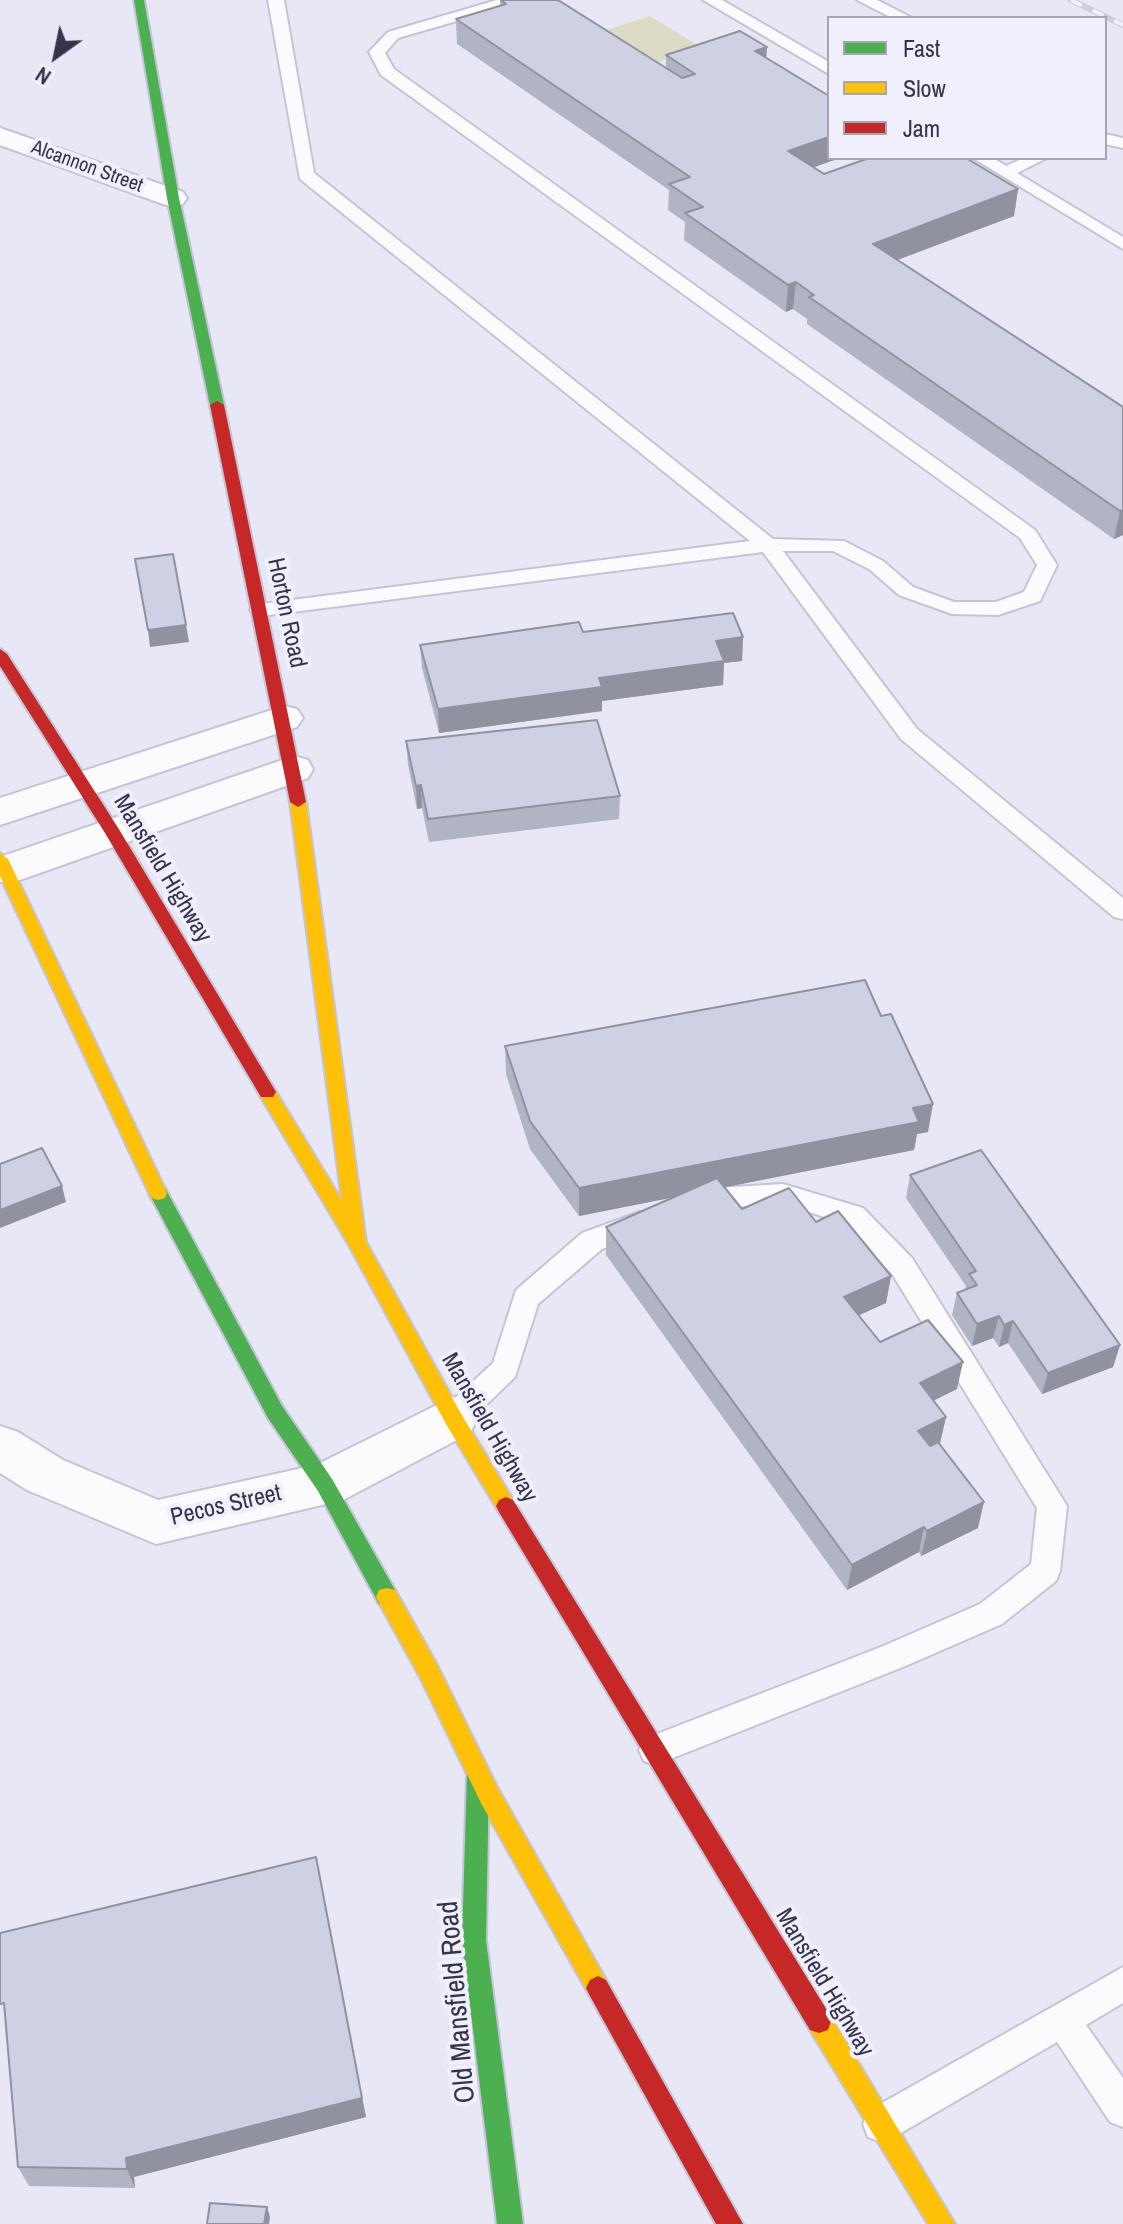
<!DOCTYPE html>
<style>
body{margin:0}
#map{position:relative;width:1123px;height:2224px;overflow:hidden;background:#e7e7f5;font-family:"Archivo Narrow",sans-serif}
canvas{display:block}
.legend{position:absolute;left:827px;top:16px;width:280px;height:144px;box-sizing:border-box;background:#f0f0fd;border:2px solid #a5a5b6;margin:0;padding:10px 14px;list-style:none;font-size:24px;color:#35344c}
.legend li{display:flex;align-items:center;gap:16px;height:40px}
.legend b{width:40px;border:2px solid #a5a5b6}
.north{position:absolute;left:16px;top:16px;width:80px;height:80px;-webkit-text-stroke:6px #f0f0fd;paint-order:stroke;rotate:213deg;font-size:22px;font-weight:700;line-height:32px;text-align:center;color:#35344c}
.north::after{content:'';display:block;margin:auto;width:28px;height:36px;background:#35344c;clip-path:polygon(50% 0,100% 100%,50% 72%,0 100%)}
</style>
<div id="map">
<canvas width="1123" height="2224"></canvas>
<ul class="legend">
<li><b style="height:10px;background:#4caf50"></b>Fast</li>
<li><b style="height:10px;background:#ffc107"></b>Slow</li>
<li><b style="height:10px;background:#c62828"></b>Jam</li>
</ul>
<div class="north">N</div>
</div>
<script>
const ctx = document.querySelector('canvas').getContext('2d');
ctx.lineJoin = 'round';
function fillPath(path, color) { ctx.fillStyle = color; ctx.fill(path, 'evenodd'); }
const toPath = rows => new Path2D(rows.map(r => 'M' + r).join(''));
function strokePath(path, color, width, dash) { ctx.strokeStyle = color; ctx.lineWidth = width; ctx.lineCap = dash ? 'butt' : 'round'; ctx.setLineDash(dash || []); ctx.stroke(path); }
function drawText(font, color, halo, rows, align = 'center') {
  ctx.font = font + ' "Archivo Narrow",sans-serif'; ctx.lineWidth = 8; ctx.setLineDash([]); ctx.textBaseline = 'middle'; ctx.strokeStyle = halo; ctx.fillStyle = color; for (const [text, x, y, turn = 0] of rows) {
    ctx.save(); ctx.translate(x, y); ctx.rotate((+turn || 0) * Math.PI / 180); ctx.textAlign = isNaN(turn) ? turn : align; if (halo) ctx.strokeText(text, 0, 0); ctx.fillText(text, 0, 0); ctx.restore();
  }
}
fillPath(toPath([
 [650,16,702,48,642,67,591,35]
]), '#dddbc6');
const lane = toPath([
 [268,0,284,0,314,173,773,539,844,541,883,561,913,587,954,602,996,602,1024,592,1037,565,1020,538,381,75,369,52,388,32,497,0,522,0,519,3,398,38,385,53,394,69,1035,530,1057,565,1040,601,998,615,952,614,899,595,869,569,833,551,783,551,917,729,1123,898,1123,919,1114,917,901,739,763,552,261,616,254,615,250,610,261,604,750,541,300,179,268,0],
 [703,0,722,0,829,62,829,74,703,0],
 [857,0,877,0,912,18,892,18,857,0],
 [1105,134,1123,138,1123,148,1105,144,1105,134],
 [973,158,993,158,1006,166,1024,158,1047,158,1017,173,1123,237,1123,249,973,158],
 [783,1184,863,1208,912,1258,1067,1506,1060,1571,1056,1581,1002,1624,903,1667,655,1765,644,1761,639,1750,644,1739,881,1647,980,1604,1031,1564,1037,1508,892,1274,844,1223,783,1204,716,1208,700,1213,690,1210,687,1203,690,1196,716,1188,783,1184],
 [640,1212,650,1215,654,1223,650,1231,602,1249,538,1304,515,1377,463,1427,453,1430,443,1427,439,1418,443,1409,493,1363,516,1290,582,1233,640,1212],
 [1123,1967,1123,2003,1086,2025,1123,2078,1123,2127,1110,2122,1057,2042,894,2137,881,2142,868,2137,863,2124,868,2111,1123,1967]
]);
const street = toPath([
 [0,128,183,192,187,198,183,204,173,207,163,204,0,145,0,128],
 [284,706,297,709,303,718,297,727,0,825,0,798,284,706],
 [294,756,308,760,313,769,308,778,20,880,0,882,0,857,294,756],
 [453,1397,470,1403,478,1418,470,1433,343,1500,156,1544,27,1490,0,1473,0,1426,18,1432,63,1460,158,1500,316,1465,453,1397]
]);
const fast = toPath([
 [134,0,144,0,179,198,224,405,217,409,210,405,167,198,134,0],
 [158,1186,165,1188,282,1406,332,1479,395,1590,398,1597,395,1604,387,1606,379,1604,318,1491,268,1418,149,1193,151,1188,158,1186],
 [478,1763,486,1767,489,1774,486,1940,523,2224,497,2224,462,1940,467,1774,470,1767,478,1763]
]);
const slow = toPath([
 [298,797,306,802,366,1242,460,1412,513,1500,516,1506,513,1512,506,1515,499,1512,446,1424,350,1247,258,1092,261,1087,273,1087,342,1201,290,802,298,797],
 [0,853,8,859,167,1193,165,1198,158,1200,151,1198,149,1193,0,876,0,853],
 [387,1588,395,1590,436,1663,497,1787,606,1980,610,1988,606,1996,598,2000,590,1996,481,1803,420,1677,376,1597,379,1590,387,1588],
 [819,2009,828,2012,955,2224,928,2224,810,2030,807,2021,810,2012,819,2009]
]);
const jam = toPath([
 [217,401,224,405,306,802,298,807,290,802,210,405,217,401],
 [0,649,7,654,120,831,273,1087,276,1092,273,1097,261,1097,105,833,0,666,0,649],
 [506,1497,513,1500,828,2012,831,2021,828,2030,819,2033,810,2030,499,1512,496,1506,499,1500,506,1497],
 [598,1976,606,1980,743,2224,716,2224,590,1996,586,1988,590,1980,598,1976]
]);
strokePath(lane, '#c4c4d7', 4);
strokePath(street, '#c4c4d7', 4);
strokePath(fast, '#c4c4d7', 4);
strokePath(slow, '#c4c4d7', 4);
strokePath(jam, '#c4c4d7', 4);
fillPath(lane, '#fbfbfe');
fillPath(street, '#fbfbfe');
fillPath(fast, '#4caf50');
fillPath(slow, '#ffc107');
fillPath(jam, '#c62828');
const rail = toPath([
 [1071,0,1123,25]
]);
strokePath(rail, '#ceced3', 6);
strokePath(rail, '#f0f0fd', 4, [12]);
fillPath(toPath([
 [500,0,666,68,666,55,767,47,766,58,829,158,840,158,814,167,824,174,1018,189,1014,216,898,260,1123,407,1123,535,1114,539,807,324,807,319,793,309,786,312,684,240,685,222,668,210,669,190,457,44,456,19,500,6],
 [583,632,743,637,742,661,724,663,723,685,602,701,602,711,439,733,422,668,420,645],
 [406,741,620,796,619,819,429,842,422,808,417,809,408,765],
 [505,1046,928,1132,917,1134,914,1150,725,1187,742,1209,816,1222,891,1276,886,1303,859,1315,880,1342,957,1389,933,1401,946,1417,940,1443,939,1444,978,1528,921,1556,919,1552,847,1590,606,1255,606,1227,673,1197,579,1216,530,1149,506,1074],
 [910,1175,1120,1345,1113,1367,1042,1394,1008,1343,999,1347,993,1338,972,1346,952,1315,957,1293,965,1290,966,1286,906,1198],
 [316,1857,366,2117,134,2177,135,2188,29,2186,18,2167]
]), '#b0b4c3');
fillPath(toPath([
 [767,47,765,73,755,51],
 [829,137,829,158,840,158,786,177,788,151],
 [1018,189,1014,216,870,270,873,244],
 [796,282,793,309,786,312,788,285],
 [1123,510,1123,535,1114,539,1120,511],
 [186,625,189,642,150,647,148,630],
 [743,637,742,661,724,663,723,685,602,701,602,711,439,733,438,709,599,678,716,641],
 [421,785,422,808,417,809,416,786],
 [933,1104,928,1132,917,1134,914,1150,579,1216,579,1188],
 [62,1186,66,1202,0,1228,0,1210],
 [891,1276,886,1303,840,1324,844,1297],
 [999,1316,993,1338,972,1346,977,1324],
 [1013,1321,1008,1343,999,1347,1004,1325],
 [1120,1345,1113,1367,1042,1394,1048,1373],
 [963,1362,957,1389,914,1410,920,1383],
 [946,1417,940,1443,913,1457,918,1431],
 [984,1502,978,1528,921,1556,927,1531],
 [924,1527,919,1552,847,1590,852,1565],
 [362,2098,366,2117,134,2177,135,2188,127,2169,126,2158],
 [267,2207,270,2217,269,2224,264,2224]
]), '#90929f');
const building = toPath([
 [501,0,558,0,682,78,695,74,666,55,740,31,767,47,755,51,829,96,829,137,788,151,824,174,869,158,966,158,1018,189,873,244,1123,407,1123,510,1120,511,809,297,814,295,796,282,788,285,685,213,703,207,669,184,690,177,456,19,506,4,501,0],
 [173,554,186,625,148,630,135,559,173,554],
 [733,613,743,637,716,641,724,661,599,678,602,687,438,709,420,645,579,622,583,632,733,613],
 [597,720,620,796,428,819,421,785,416,786,406,741,597,720],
 [865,980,881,1016,891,1014,933,1104,913,1108,919,1122,579,1188,530,1121,505,1046,865,980],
 [42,1148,62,1186,0,1210,0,1164,42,1148],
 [981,1150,1120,1345,1048,1373,1013,1321,1004,1325,999,1316,977,1324,957,1293,977,1285,969,1274,976,1271,910,1175,981,1150],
 [717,1178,742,1209,789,1188,816,1222,838,1211,891,1276,844,1297,880,1342,928,1320,963,1362,920,1383,946,1417,918,1431,930,1446,938,1442,984,1502,927,1531,924,1527,852,1565,606,1227,717,1178],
 [316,1857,362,2098,126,2158,127,2169,18,2167,4,2003,0,2004,0,1933,316,1857],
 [210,2203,267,2207,264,2224,207,2224,210,2203]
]);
fillPath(building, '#cdd1e3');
strokePath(building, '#90929f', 2);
drawText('20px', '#35344c', '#f0f0fd', [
 ["Alcannon Street",87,167,20]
]);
drawText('24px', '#35344c', '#f0f0fd', [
 ["Horton Road",286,613,78],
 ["Mansfield Highway",162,869,59],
 ["Mansfield Highway",489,1428,60],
 ["Pecos Street",226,1506,-13],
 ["Mansfield Highway",824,1983,59]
]);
drawText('28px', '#35344c', '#f0f0fd', [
 ["Old Mansfield Road",458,2002,-95]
]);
</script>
